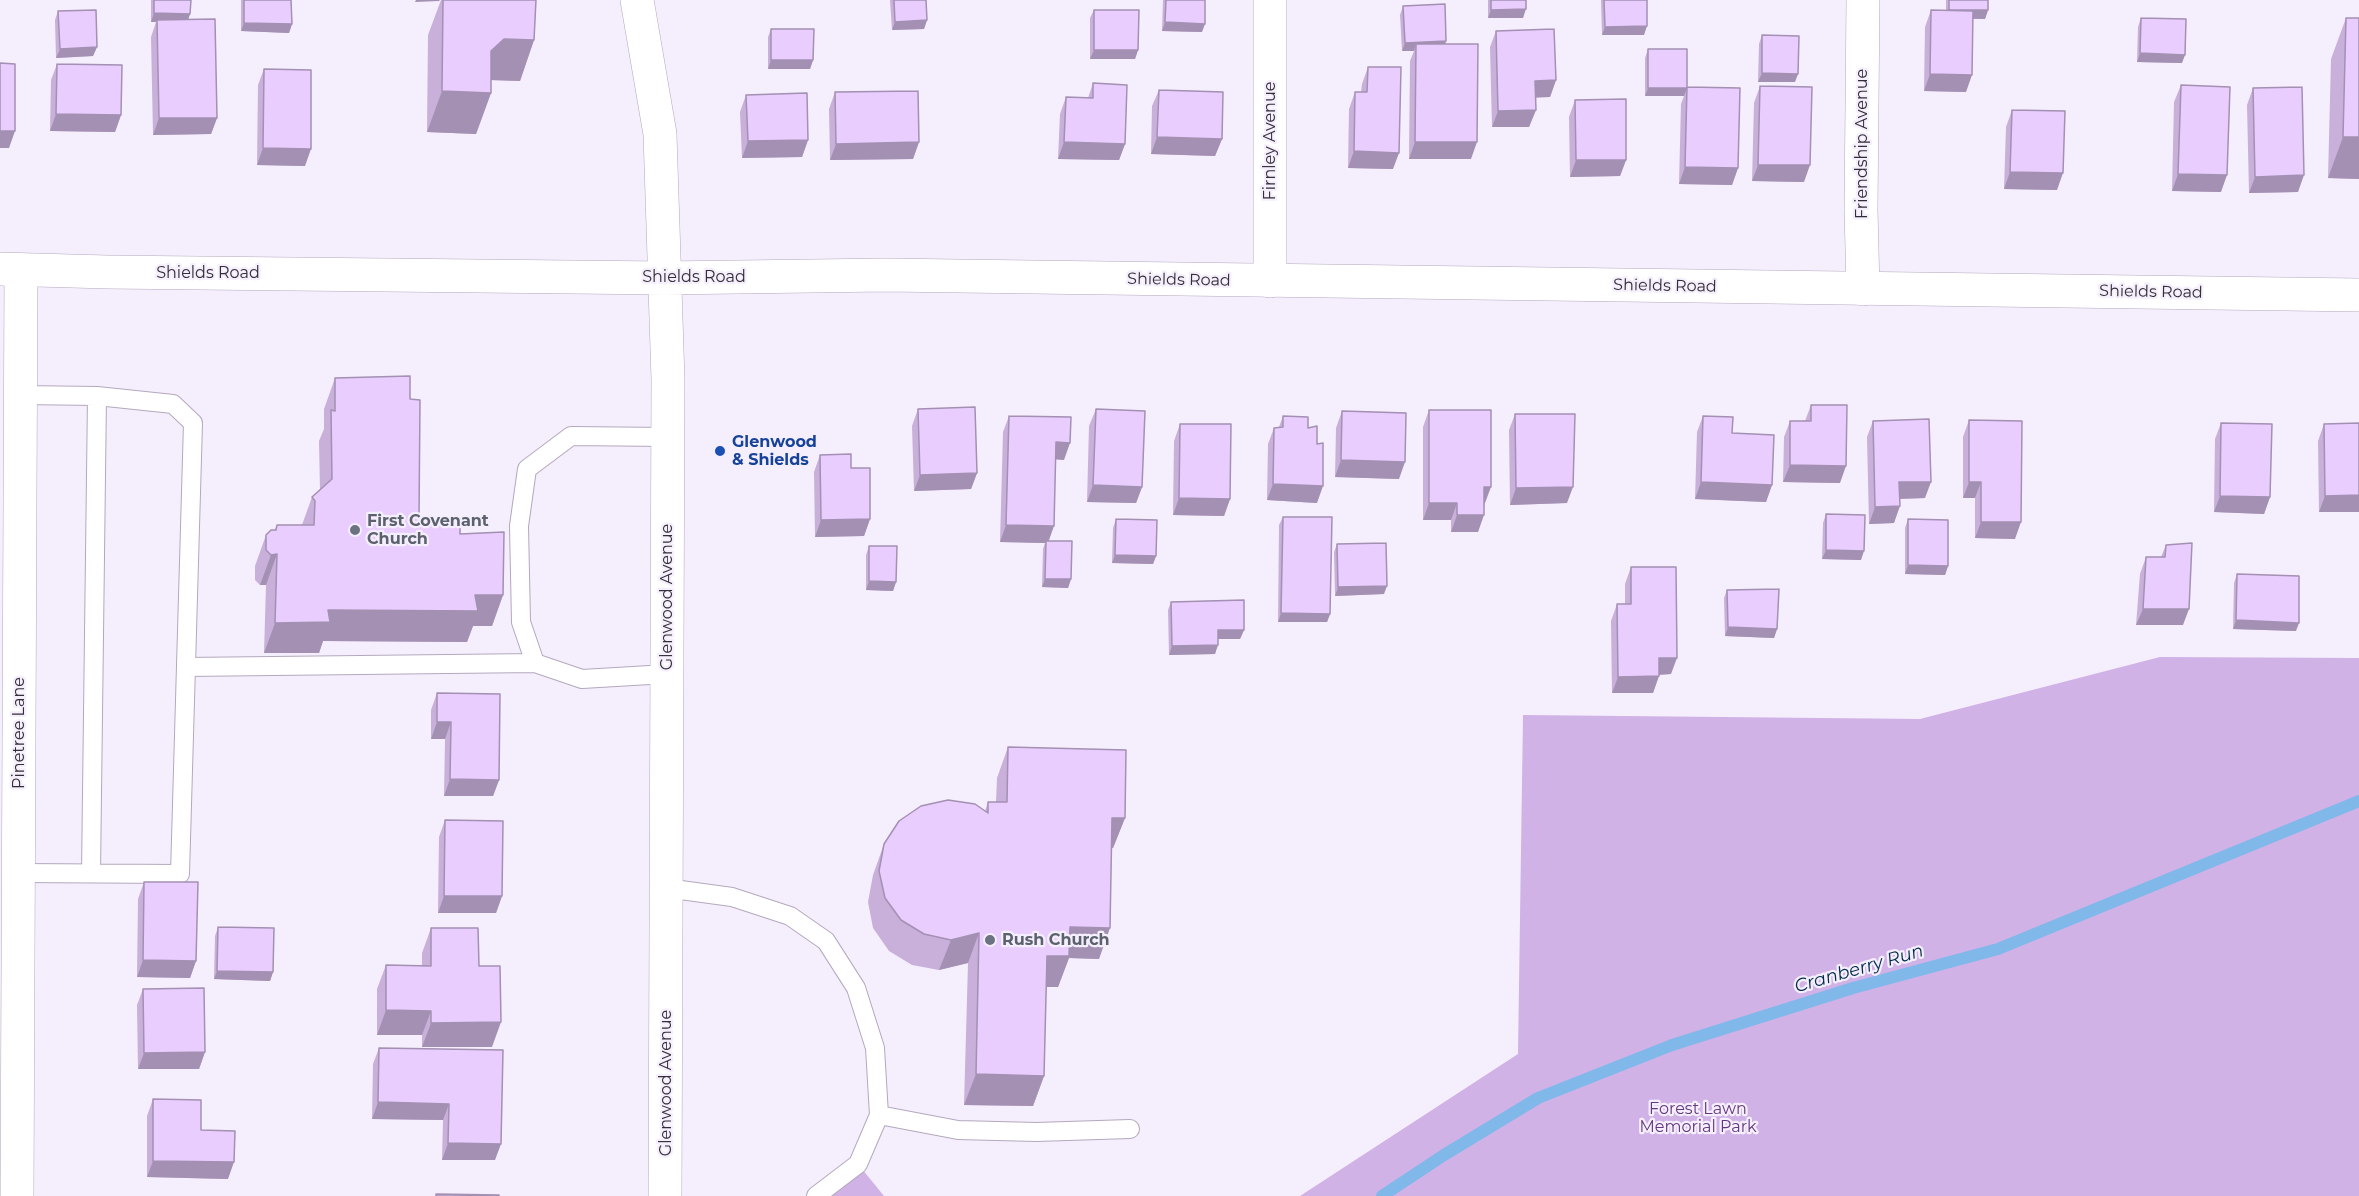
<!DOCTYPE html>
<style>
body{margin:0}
canvas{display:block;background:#f5eefc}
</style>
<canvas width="2359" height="1196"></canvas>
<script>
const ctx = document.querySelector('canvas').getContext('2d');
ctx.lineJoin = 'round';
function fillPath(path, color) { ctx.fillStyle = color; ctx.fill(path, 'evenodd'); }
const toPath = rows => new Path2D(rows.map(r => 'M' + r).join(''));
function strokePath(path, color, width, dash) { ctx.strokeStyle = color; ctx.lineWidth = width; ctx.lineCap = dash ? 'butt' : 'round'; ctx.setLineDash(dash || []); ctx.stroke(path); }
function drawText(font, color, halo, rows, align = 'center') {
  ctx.font = font + ' Montserrat,sans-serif'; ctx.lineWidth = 4.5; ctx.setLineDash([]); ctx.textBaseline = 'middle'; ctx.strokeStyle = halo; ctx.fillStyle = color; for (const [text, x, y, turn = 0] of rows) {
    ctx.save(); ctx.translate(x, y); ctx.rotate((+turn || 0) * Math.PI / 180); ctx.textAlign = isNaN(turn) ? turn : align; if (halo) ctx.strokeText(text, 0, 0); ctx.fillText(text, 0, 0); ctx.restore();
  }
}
fillPath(toPath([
 [2160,657,2359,658,2359,1196,1300,1196,1518,1054,1523,715,1920,719],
 [858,1164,884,1196,816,1196]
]), '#d0b2e7');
strokePath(toPath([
 [1382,1196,1444,1155,1538,1098,1672,1045,1853,988,1998,949,2359,801]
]), '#7fb8e9', 12);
const lane = toPath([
 [186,667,535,663],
 [667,674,582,679,535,663,521,622,519,526,527,469,571,436,668,437],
 [18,873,180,874,193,423,173,404,97,396,20,395],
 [91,873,97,396],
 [666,888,732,897,790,916,826,941,856,988,875,1048,879,1115,858,1164,816,1196],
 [879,1115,958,1130,1036,1132,1130,1129]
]);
const street = toPath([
 [1270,0,1270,281],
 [1863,0,1861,210,1863,289],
 [17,1196,21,270]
]);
const secondary = toPath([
 [637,0,660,134,668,380,665,1196],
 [0,269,107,272,664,278,886,275,2359,295]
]);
strokePath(lane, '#b4a8be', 20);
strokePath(street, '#b4a8be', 34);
strokePath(secondary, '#b4a8be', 34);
strokePath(lane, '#fff', 18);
strokePath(street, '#fff', 33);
strokePath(secondary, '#fff', 33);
fillPath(toPath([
 [151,0,191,0,190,14,188,19,217,118,211,134,153,135,151,37,156,22,151,22],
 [241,0,291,0,292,24,289,33,241,31],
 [441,0,536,0,534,40,520,81,491,80,491,93,476,134,427,132,428,35],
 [890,0,926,0,927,20,924,29,892,30],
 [1163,0,1205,0,1202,32,1162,31],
 [1488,0,1526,0,1523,18,1488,18],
 [1601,0,1647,0,1644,35,1602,35],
 [1946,0,1988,0,1988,10,1985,19,1973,19,1966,92,1924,91,1925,27,1931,10,1946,10],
 [1403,6,1446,41,1445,44,1471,159,1409,159,1410,61,1414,51,1402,51,1400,15],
 [1094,10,1138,50,1135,59,1090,59,1090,18],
 [58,11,97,47,93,56,56,58,55,20],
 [2141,18,2182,63,2137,62,2138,27],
 [2346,18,2359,18,2359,179,2328,178,2331,59],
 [771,29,813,60,810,69,768,69,768,37],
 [1496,31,1556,80,1550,97,1535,97,1536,110,1529,127,1492,127,1490,47],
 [1762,35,1795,82,1758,82,1759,44],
 [1648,49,1687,87,1738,168,1732,185,1679,184,1681,104,1684,96,1645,96,1645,58],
 [57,64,121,115,115,132,50,131,51,80],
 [1368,67,1393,169,1348,168,1349,109,1355,92,1361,92,1362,84],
 [264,69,305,166,257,165,258,85],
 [1093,83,1125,144,1119,160,1058,159,1060,114,1066,97,1088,98],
 [2181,85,2221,192,2172,191,2174,102],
 [1760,86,1804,182,1752,181,1754,103],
 [2253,88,2298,192,2249,193,2247,105],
 [1159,90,1222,139,1215,156,1151,154,1152,106],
 [835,92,919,142,913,159,830,160,829,109],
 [746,95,808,140,802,157,742,158,740,112],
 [1575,100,1626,160,1620,176,1570,177,1569,117],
 [2012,110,2057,190,2004,189,2006,127],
 [335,378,410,399,419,517,444,520,460,534,503,595,492,626,473,626,467,642,323,641,319,653,264,653,266,585,260,585,255,580,255,566,266,535,275,530,277,525,302,525,312,497,320,490,319,441,324,429,324,409],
 [1811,405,1840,483,1783,482,1784,437,1790,421,1805,421],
 [918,409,977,473,971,489,914,491,912,426],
 [1096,409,1142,487,1136,503,1087,502,1089,426],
 [1429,410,1485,503,1478,532,1451,532,1451,520,1423,520,1423,427],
 [1342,411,1399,479,1335,477,1336,428],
 [1515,414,1567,503,1510,505,1509,430],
 [1009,416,1064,460,1056,459,1048,541,1071,579,1068,588,1042,587,1043,549,1045,543,1000,542,1003,432],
 [1283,416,1308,428,1317,444,1317,503,1267,500,1268,444,1274,428,1279,427],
 [1703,416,1732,433,1772,485,1766,502,1695,499,1697,432],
 [1969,420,2015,539,1975,538,1975,498,1963,498,1963,437],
 [1873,421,1925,498,1900,499,1894,523,1869,524,1867,437],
 [2221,423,2270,497,2264,514,2214,512,2215,439],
 [2359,423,2359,512,2319,512,2318,441,2324,424],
 [1180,424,1230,499,1224,516,1173,515,1174,441],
 [820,455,851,468,870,519,864,536,815,537,814,472],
 [1826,514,1861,560,1822,559,1823,523],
 [1283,517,1330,614,1327,622,1278,622,1279,525],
 [1116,519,1156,556,1153,564,1112,563,1113,528],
 [1908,519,1948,566,1945,575,1905,574,1905,528],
 [1337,544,1384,594,1335,596,1334,552],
 [2166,545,2183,625,2136,625,2140,574,2146,557,2161,557],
 [869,546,896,582,893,591,866,590,866,555],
 [1631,567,1671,674,1659,675,1653,693,1612,693,1611,621,1617,604,1625,604,1625,584],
 [2237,574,2296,631,2233,629,2234,583],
 [1727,590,1777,629,1774,638,1725,636,1724,598],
 [1171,602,1244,630,1240,639,1218,639,1215,654,1169,655,1168,610],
 [437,693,499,780,493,796,444,796,445,739,431,739,431,710],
 [1008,747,1125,818,1113,848,1112,848,1099,959,1069,958,1058,987,1046,987,1044,1076,1033,1106,964,1105,968,963,939,970,912,965,889,951,873,928,868,902,873,875,884,844,985,811,988,802,996,802,997,778],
 [445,820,502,896,496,913,438,913,439,837],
 [144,882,196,961,190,978,137,977,138,899],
 [218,927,273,972,270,981,214,979,215,936],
 [431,928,479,966,492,1047,422,1047,422,1035,377,1035,377,989,386,965,422,966,422,953],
 [143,989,205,1052,199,1069,138,1069,137,1005],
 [379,1048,503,1050,495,1160,442,1160,443,1120,372,1119,373,1064],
 [153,1099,201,1130,228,1179,147,1177,147,1116]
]), '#c8b0db');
fillPath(toPath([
 [416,0,440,0,439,1,415,2],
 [1526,9,1523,18,1488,18,1491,10],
 [1949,10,1988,10,1985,19,1946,18],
 [154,13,190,14,187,23,157,20,156,22,151,22],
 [927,20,924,29,892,30,895,22],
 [1165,22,1205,24,1202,32,1162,31],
 [244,23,292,24,289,33,241,31],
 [1647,26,1644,35,1602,35,1605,27],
 [504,39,534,40,520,81,489,80,491,51],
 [1446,41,1443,50,1416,44,1414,51,1402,51,1405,43],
 [97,47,93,56,56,58,60,49],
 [1094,50,1138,50,1135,59,1090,59],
 [2140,53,2185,55,2182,63,2137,62],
 [771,60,813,60,810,69,768,69],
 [1762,73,1798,74,1795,82,1758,82],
 [1930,74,1972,75,1966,92,1924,91],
 [1556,80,1550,97,1529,98,1535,81],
 [1648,88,1687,88,1684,96,1645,96],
 [442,91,491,93,476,134,427,132],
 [1536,110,1529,127,1492,127,1498,111],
 [56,114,121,115,115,132,50,131],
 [159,118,217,118,211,134,153,135],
 [0,131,15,131,9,148,0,148],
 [1157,137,1222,139,1215,156,1151,154],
 [2343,137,2359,137,2359,179,2328,178],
 [808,140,802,157,742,158,748,141],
 [919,142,913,159,830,160,836,144],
 [1064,142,1125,144,1119,160,1058,159],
 [1415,142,1477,142,1471,159,1409,159],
 [263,148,311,149,305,166,257,165],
 [1354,151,1399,153,1393,169,1348,168],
 [1576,160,1626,160,1620,176,1570,177],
 [1758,165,1810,165,1804,182,1752,181],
 [1685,167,1738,168,1732,185,1679,184],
 [2010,172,2063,173,2057,190,2004,189],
 [2178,174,2227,175,2221,192,2172,191],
 [2304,175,2298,192,2249,193,2255,177],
 [1056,442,1070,443,1064,460,1050,459],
 [1341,460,1405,462,1399,479,1335,477],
 [1790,465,1846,466,1840,483,1783,482],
 [977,473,971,489,914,491,920,475],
 [1701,482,1772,485,1766,502,1695,499],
 [1899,482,1931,482,1925,498,1893,499],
 [1969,482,1981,482,1975,498,1963,498],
 [1273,484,1323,486,1317,503,1267,500],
 [1093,485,1142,487,1136,503,1087,502],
 [1484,487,1491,487,1485,503,1478,503],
 [1573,487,1567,503,1510,505,1516,488],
 [2359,495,2359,512,2319,512,2325,496],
 [2220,496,2270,497,2264,514,2214,512],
 [1179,498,1230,499,1224,516,1173,515],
 [1429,503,1457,503,1451,520,1423,520],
 [1900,506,1894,523,1869,524,1875,507],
 [1457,515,1484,515,1478,532,1451,532],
 [870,519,864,536,815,537,821,520],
 [1981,522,2021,522,2015,539,1975,538],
 [1006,525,1054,526,1048,543,1046,541,1045,543,1000,542],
 [1826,550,1864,551,1861,560,1822,559],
 [277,554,266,585,260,585,271,555],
 [1115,555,1156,556,1153,564,1112,563],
 [1908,565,1948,566,1945,575,1905,574],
 [1045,579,1071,579,1068,588,1042,587],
 [869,581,896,582,893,591,866,590],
 [1387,586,1384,594,1335,596,1338,587],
 [475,595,503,595,492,626,473,626,467,642,323,641,319,653,264,653,275,623,328,610],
 [2143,609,2189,609,2183,625,2136,625],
 [1281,613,1330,614,1327,622,1278,622],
 [2236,620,2299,623,2296,631,2233,629],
 [1728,627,1777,629,1774,638,1725,636],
 [1218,630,1244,630,1240,639,1215,639],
 [1218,645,1215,654,1169,655,1172,646],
 [1659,658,1677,658,1671,674,1653,675],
 [1659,676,1653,693,1612,693,1618,677],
 [437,722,451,722,445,739,431,739],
 [450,779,499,780,493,796,444,796],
 [1112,818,1125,818,1113,848,1101,848],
 [444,896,502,896,496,913,438,913],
 [1070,927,1110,928,1099,959,1069,958,1058,987,1036,987,1047,956],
 [979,933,968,963,939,970,951,940],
 [143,960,196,961,190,978,137,977],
 [217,971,273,972,270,981,214,979],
 [386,1010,431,1011,422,1035,377,1035],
 [501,1022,492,1047,422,1047,431,1023],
 [205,1052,199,1069,138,1069,144,1053],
 [976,1074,1044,1076,1033,1106,964,1105],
 [378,1102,449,1104,443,1120,372,1119],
 [448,1143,501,1144,495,1160,442,1160],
 [153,1161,234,1162,228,1179,147,1177]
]), '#a390b2');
const building = toPath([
 [154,0,191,0,190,14,154,13,154,0],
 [244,0,291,0,292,24,244,23,244,0],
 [443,0,536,0,534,40,504,39,491,51,491,93,442,91,443,0],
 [894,0,926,0,927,20,895,22,894,0],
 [1166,0,1205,0,1205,24,1165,22,1166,0],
 [1491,0,1526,0,1526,9,1491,10,1491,0],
 [1604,0,1647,0,1647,26,1605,27,1604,0],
 [1949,0,1988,0,1988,10,1949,10,1949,0],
 [1445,4,1446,41,1405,43,1403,6,1445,4],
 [96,10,97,47,60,49,58,11,96,10],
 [1094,10,1139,10,1138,50,1094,50,1094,10],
 [1931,10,1973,11,1972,75,1930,74,1931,10],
 [2141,18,2186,19,2185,55,2140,53,2141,18],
 [2346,18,2359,18,2359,137,2343,137,2346,18],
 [215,19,217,118,159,118,157,20,215,19],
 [771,29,814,29,813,60,771,60,771,29],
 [1554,29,1556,80,1535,81,1536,110,1498,111,1496,31,1554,29],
 [1762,35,1799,36,1798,74,1762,73,1762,35],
 [1416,44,1478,44,1477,142,1415,142,1416,44],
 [1648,49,1687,49,1687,88,1648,88,1648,49],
 [0,63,15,64,15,131,0,131,0,63],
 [57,64,122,65,121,115,56,114,57,64],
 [1368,67,1401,67,1399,153,1354,151,1355,92,1367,92,1368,67],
 [264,69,311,70,311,149,263,148,264,69],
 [1093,83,1127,85,1125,144,1064,142,1066,97,1093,98,1093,83],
 [2181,85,2230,87,2227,175,2178,174,2181,85],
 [1760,86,1812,87,1810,165,1758,165,1760,86],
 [1687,87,1740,88,1738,168,1685,167,1687,87],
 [2302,87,2304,175,2255,177,2253,88,2302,87],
 [1159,90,1223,92,1222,139,1157,137,1159,90],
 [918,91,919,142,836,144,835,92,918,91],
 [807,93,808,140,748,141,746,95,807,93],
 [1626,99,1626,160,1576,160,1575,100,1626,99],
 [2012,110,2065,111,2063,173,2010,172,2012,110],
 [410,376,410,399,420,400,419,517,445,518,444,520,460,522,460,534,504,532,503,595,475,595,478,611,328,610,330,622,275,623,277,554,271,555,266,550,266,535,271,530,276,530,277,525,314,525,315,501,312,497,332,479,331,410,335,411,335,378,410,376],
 [1811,405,1847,405,1846,466,1790,465,1790,421,1811,421,1811,405],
 [975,407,977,473,920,475,918,409,975,407],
 [1096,409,1145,411,1142,487,1093,485,1096,409],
 [1429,410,1491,410,1491,487,1484,487,1484,515,1457,515,1457,503,1429,503,1429,410],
 [1342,411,1406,413,1405,462,1341,460,1342,411],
 [1515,414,1575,414,1573,487,1516,488,1515,414],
 [1009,416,1071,417,1070,443,1056,442,1054,526,1006,525,1009,416],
 [1283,416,1308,417,1308,428,1317,426,1317,444,1323,443,1323,486,1273,484,1274,428,1283,427,1283,416],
 [1703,416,1733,417,1732,433,1774,435,1772,485,1701,482,1703,416],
 [1929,419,1931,482,1899,482,1900,506,1875,507,1873,421,1929,419],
 [1969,420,2022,421,2021,522,1981,522,1981,482,1969,482,1969,420],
 [2221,423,2272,424,2270,497,2220,496,2221,423],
 [2359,423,2359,495,2325,496,2324,424,2359,423],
 [1180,424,1231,424,1230,499,1179,498,1180,424],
 [851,454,851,468,870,468,870,519,821,520,820,455,851,454],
 [1826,514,1865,515,1864,551,1826,550,1826,514],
 [1283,517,1332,517,1330,614,1281,613,1283,517],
 [1116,519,1157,520,1156,556,1115,555,1116,519],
 [1908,519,1948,520,1948,566,1908,565,1908,519],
 [1046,541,1072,541,1071,579,1045,579,1046,541],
 [1386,543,1387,586,1338,587,1337,544,1386,543],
 [2192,543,2189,609,2143,609,2146,557,2165,557,2166,545,2192,543],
 [869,546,897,546,896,582,869,581,869,546],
 [1631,567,1676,567,1677,658,1659,658,1659,676,1618,677,1617,604,1631,604,1631,567],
 [2237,574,2299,576,2299,623,2236,620,2237,574],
 [1779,589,1777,629,1728,627,1727,590,1779,589],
 [1244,600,1244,630,1218,630,1218,645,1172,646,1171,602,1244,600],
 [437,693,500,694,499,780,450,779,451,722,437,722,437,693],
 [1008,747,1126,750,1125,818,1112,818,1110,928,1070,927,1069,956,1047,956,1044,1076,976,1074,979,933,951,940,924,934,901,920,885,898,879,871,884,844,899,821,921,806,948,800,975,804,988,813,988,802,1007,802,1008,747],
 [445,820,503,821,502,896,444,896,445,820],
 [144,882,198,882,196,961,143,960,144,882],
 [218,927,274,928,273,972,217,971,218,927],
 [431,928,478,928,479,966,500,966,501,1022,431,1023,431,1011,386,1010,386,965,431,966,431,928],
 [204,988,205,1052,144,1053,143,989,204,988],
 [379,1048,503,1050,501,1144,448,1143,449,1104,378,1102,379,1048],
 [153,1099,201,1100,201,1130,235,1131,234,1162,153,1161,153,1099],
 [436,1194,499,1195,499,1196,436,1196,436,1194]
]);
fillPath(building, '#e9cdff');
strokePath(building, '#a390b2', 1.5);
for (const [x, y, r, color] of [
 [720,451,6,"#1a4fb4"],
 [355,530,6,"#6b7280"],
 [990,940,6,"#6b7280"]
]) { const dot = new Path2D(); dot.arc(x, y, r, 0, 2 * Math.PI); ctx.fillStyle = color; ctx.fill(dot); strokePath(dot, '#f5eefc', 2); }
drawText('16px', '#322d36', '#f5eefc', [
 ["Firnley Avenue",1270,141,-90],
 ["Friendship Avenue",1862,144,-90],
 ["Shields Road",208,273],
 ["Shields Road",694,277],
 ["Shields Road",1179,280,1],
 ["Shields Road",1665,286,1],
 ["Shields Road",2151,292,1],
 ["Glenwood Avenue",667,597,-90],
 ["Pinetree Lane",19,733,-90],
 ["Glenwood Avenue",666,1083,-90]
]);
drawText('bold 16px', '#164399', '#f5eefc', [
 ["Glenwood",732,442],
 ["& Shields",732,460]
], 'left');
drawText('bold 16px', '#5b616d', '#f5eefc', [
 ["First Covenant",367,521],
 ["Church",367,539],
 ["Rush Church",1002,940]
], 'left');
drawText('16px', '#633880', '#f5eefc', [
 ["Forest Lawn",1698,1109],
 ["Memorial Park",1698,1127]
]);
drawText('italic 18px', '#002c4c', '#f5eefc', [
 ["Cranberry Run",1859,969,-16]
]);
</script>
